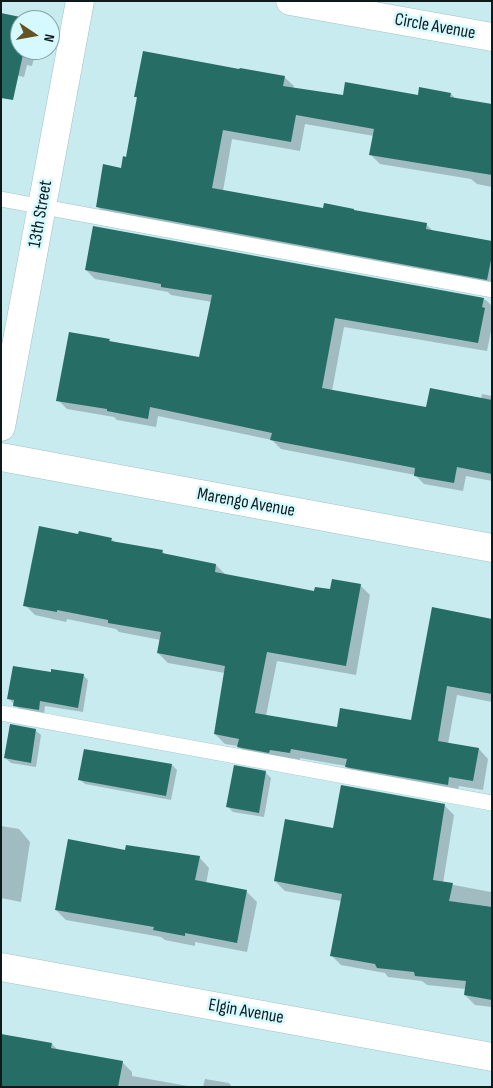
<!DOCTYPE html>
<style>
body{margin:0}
#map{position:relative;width:493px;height:1088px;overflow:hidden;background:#c8ebf0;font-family:"Sofia Sans Condensed",sans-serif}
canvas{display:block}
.frame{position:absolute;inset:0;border:2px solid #0d1a1c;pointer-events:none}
.north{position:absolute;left:10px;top:10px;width:50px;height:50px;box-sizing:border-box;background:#d5f9fe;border:1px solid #85a0a4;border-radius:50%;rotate:102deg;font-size:14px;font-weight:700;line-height:20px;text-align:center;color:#0d1a1c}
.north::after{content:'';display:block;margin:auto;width:18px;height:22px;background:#645421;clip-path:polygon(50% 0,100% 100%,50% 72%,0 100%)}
</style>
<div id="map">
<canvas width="493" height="1088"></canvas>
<div class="frame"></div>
<div class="north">N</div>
</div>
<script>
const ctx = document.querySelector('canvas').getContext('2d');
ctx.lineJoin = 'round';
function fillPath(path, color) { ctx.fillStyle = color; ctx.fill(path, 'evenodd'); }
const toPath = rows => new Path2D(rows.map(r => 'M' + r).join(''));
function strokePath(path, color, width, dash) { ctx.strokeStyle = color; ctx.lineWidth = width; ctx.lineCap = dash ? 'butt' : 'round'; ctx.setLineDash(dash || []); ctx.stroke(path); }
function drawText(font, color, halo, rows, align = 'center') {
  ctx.font = font + ' "Sofia Sans Condensed",sans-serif'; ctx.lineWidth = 5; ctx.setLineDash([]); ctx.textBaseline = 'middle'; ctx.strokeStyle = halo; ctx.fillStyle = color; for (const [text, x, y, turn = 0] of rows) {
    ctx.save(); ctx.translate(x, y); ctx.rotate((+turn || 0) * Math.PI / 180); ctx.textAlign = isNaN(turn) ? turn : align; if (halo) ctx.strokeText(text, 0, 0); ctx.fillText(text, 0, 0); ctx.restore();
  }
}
fillPath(toPath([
 [1,14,30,20,20,20,20,50,36,50,32,66,27,65,24,77,1,72],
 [240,71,284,77,294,86,293,89,344,97,419,97,451,94,457,100,492,106,492,187,477,184,471,179,380,164,371,155,374,136,305,124,300,151,232,139,223,191,324,209,355,212,426,224,434,232,492,242,492,288,107,216,98,207,122,169,127,158,138,99,135,96],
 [94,227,486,300,492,306,492,326,487,351,344,327,332,391,427,408,481,399,482,394,492,396,492,481,466,476,463,491,424,484,415,475,281,449,272,440,158,416,156,427,117,420,114,417,67,409,58,400,109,340,112,343,200,358,212,302,171,295,168,292,95,279,86,270],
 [79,535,111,539,115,542,162,551,167,556,216,565,226,575,315,592,360,585,370,595,356,675,277,661,266,716,338,729,412,721,492,621,492,702,457,695,448,744,479,749,488,759,483,790,459,786,457,795,356,776,346,766,300,758,300,762,248,756,238,746,225,744,215,734,225,673,168,663,158,653,161,640,119,632,116,629,67,619,66,622,35,615,25,605],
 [52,674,83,675,88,680,83,712,45,706,44,715,20,710,8,698],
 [35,730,41,735,36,767,11,763,5,758],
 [172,765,177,770,171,800,85,784,79,779],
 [265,772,271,778,264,817,233,812,228,807],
 [444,805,454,815,443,883,491,892,492,885,492,1007,475,1005,465,995,466,989,427,985,422,981,388,977,385,973,341,965,331,955,341,901,285,891,275,881,334,829],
 [1,826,19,829,30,842,21,902,1,898],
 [126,851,199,857,209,868,206,884,247,892,257,902,247,952,195,942,195,946,165,940,161,937,66,920,56,910],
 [52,1044,58,1050,122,1062,132,1072,132,1076,193,1087,1,1087],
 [205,1079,229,1083,232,1087,203,1087]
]), '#0003');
fillPath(toPath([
 [1,13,30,19,20,20,20,50,24,50,13,100,1,98],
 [143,51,239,69,240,68,285,76,283,86,343,95,345,82,418,95,419,87,451,93,450,97,492,104,492,175,369,155,374,129,296,115,291,142,223,130,212,188,323,208,324,203,354,209,354,210,427,223,426,229,492,241,492,255,487,280,96,207,103,164,121,168,123,156,126,157,137,97,134,97],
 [93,226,484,298,482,307,485,308,478,343,335,318,322,388,426,407,430,388,492,400,492,474,457,467,454,483,414,476,415,468,270,440,272,433,150,407,148,419,107,411,107,409,56,401,69,332,110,339,109,341,199,357,212,295,161,287,161,284,85,270],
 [39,526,78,534,79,531,112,538,111,541,163,550,162,553,216,564,215,572,314,591,315,587,330,589,332,579,361,584,346,666,267,652,255,713,337,727,340,708,411,720,432,607,492,619,492,694,447,686,438,741,479,748,473,781,449,777,448,785,345,767,347,759,291,749,290,753,270,750,269,753,237,747,239,739,214,734,225,666,157,653,161,632,108,623,108,620,57,610,57,612,23,606],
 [13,666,51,672,51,669,84,674,78,708,40,701,39,710,13,706,14,700,7,699],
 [10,724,36,729,31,763,4,758],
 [84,749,172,764,166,796,78,780],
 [234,765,266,771,259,813,226,807],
 [341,785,445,804,433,880,453,883,449,901,492,907,492,1000,464,995,466,981,415,976,414,972,377,968,375,964,330,956,342,894,274,881,285,819,333,828],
 [68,839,125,850,126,845,200,856,195,880,247,890,237,943,185,933,185,936,153,930,154,927,55,910],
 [1,1034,52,1043,51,1048,123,1061,118,1087,1,1087]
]), '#256d65');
const lane = toPath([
 [1,199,492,290],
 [1,713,492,803]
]);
const street = toPath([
 [290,1,492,37],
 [1,427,80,1],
 [1,457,492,548],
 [1,967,492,1057]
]);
strokePath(lane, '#9fc1c6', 16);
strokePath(street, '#9fc1c6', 29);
strokePath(lane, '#fff', 15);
strokePath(street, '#fff', 28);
drawText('18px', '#0d1a1c', '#d5f9fe', [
 ["Circle Avenue",435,27,10],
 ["13th Street",41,214,-80],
 ["Marengo Avenue",246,503,10],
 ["Elgin Avenue",246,1012,10]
]);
</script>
